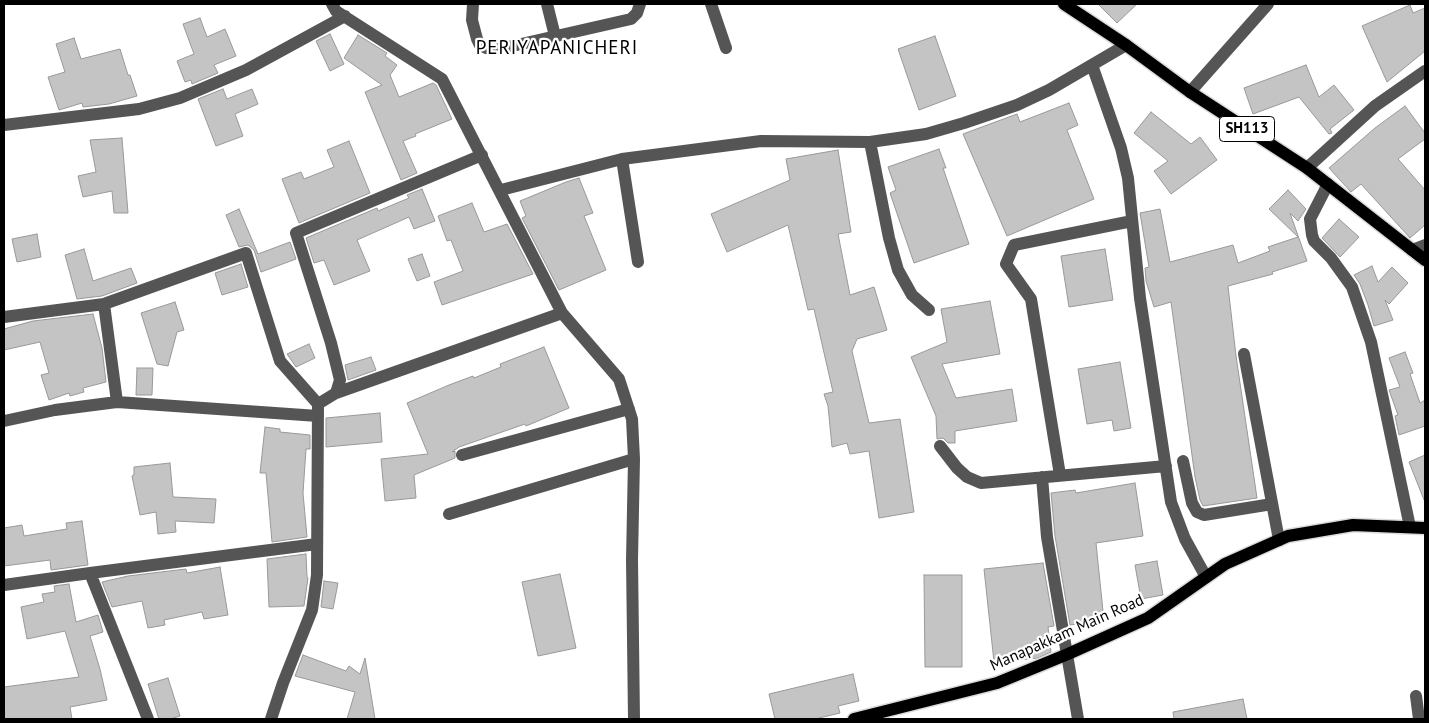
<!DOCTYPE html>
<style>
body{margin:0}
#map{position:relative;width:1429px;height:723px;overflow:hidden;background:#fff;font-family:"PT Sans",sans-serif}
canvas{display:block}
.frame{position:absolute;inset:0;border:5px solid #000;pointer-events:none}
</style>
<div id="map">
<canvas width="1429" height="723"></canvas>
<div class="frame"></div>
</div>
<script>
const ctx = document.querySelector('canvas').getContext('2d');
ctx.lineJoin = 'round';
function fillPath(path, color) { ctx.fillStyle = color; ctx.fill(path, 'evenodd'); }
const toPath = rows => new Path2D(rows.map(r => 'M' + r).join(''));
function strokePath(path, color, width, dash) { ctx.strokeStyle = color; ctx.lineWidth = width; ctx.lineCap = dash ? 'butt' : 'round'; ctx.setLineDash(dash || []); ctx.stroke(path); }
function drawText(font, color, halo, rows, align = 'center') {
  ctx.font = font + ' "PT Sans",sans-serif'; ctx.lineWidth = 4.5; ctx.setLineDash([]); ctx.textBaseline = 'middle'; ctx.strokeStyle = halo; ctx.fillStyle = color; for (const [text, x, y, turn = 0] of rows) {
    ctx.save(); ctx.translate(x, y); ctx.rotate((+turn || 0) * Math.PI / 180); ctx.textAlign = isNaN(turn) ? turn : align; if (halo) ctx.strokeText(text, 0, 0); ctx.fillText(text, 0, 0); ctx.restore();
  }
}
const building = toPath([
 [1098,4,1137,4,1117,23,1098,4],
 [1410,5,1413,13,1425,8,1425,51,1387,82,1362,26,1410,5],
 [200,18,207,37,225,29,236,56,214,65,218,73,192,84,191,80,185,82,177,61,194,54,183,24,200,18],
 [330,34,344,64,330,71,316,41,330,34],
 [358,35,387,53,385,56,397,65,390,75,399,97,433,83,436,85,452,119,415,134,416,136,403,141,417,173,401,180,365,92,382,85,344,58,358,35],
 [935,36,956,96,919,110,898,49,935,36],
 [74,38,81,59,120,49,128,75,130,75,137,96,109,104,83,107,82,103,59,110,48,77,65,72,56,44,74,38],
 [1306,65,1319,97,1334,85,1354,110,1330,129,1332,133,1329,134,1299,97,1253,114,1244,88,1306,65],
 [223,89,227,99,252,89,258,104,235,114,243,136,216,146,198,99,223,89],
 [1069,103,1078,125,1067,130,1094,199,1007,236,963,134,1017,114,1020,122,1069,103],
 [1405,106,1425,133,1425,139,1398,159,1425,190,1425,225,1410,238,1361,184,1351,192,1329,168,1375,128,1405,106],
 [1151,112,1191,144,1200,137,1217,160,1171,194,1154,171,1168,161,1134,133,1151,112],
 [122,138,128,213,114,213,112,191,83,197,78,176,96,172,90,140,122,138],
 [349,141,370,193,299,223,282,179,301,172,304,179,334,167,327,150,349,141],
 [939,149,946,168,943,168,969,244,914,263,890,193,896,190,888,167,939,149],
 [838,150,851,232,838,234,850,295,874,287,887,330,857,339,852,351,869,423,900,419,914,512,879,518,869,451,850,454,847,443,832,447,828,406,824,394,833,392,814,309,808,310,788,225,727,252,711,214,790,180,786,159,838,150],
 [579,178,593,213,584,216,606,270,559,290,522,218,526,216,520,201,566,182,579,178],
 [422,189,435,221,414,229,409,217,357,240,370,271,334,285,324,260,314,263,306,238,377,208,378,211,409,198,407,195,422,189],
 [1288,190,1306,209,1298,221,1290,213,1307,261,1272,272,1273,274,1228,286,1236,356,1257,498,1203,506,1200,500,1195,477,1171,302,1154,307,1146,281,1145,268,1149,267,1140,213,1160,209,1170,262,1233,245,1238,263,1270,251,1268,247,1298,237,1269,209,1288,190],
 [472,203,484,232,507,224,533,274,442,305,434,282,463,271,451,240,447,241,438,216,472,203],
 [239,209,258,254,290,242,296,259,261,272,254,250,248,245,239,247,226,215,239,209],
 [1339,219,1359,237,1340,257,1322,238,1339,219],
 [37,234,41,257,17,262,12,239,37,234],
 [84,249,93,281,131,268,137,283,102,296,77,299,65,255,84,249],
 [1105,249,1113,300,1069,307,1061,256,1105,249],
 [422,254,430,276,417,281,408,259,422,254],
 [241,264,248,287,222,295,215,273,241,264],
 [1372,266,1378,282,1392,267,1408,283,1389,304,1385,300,1393,320,1374,326,1368,305,1360,284,1354,275,1372,266],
 [990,301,1000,354,942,364,956,398,1012,389,1017,421,955,431,955,443,948,443,943,438,937,439,936,416,911,357,947,342,941,309,990,301],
 [175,302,184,330,177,332,168,366,157,364,141,313,175,302],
 [93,314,102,348,106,382,83,388,84,392,70,396,69,393,49,400,41,375,49,373,40,342,4,350,4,329,33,321,93,314],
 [309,344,315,358,296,367,287,354,309,344],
 [544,347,569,408,526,426,525,424,459,447,452,452,455,451,455,458,414,475,416,498,385,501,381,459,428,454,407,403,449,385,473,376,474,378,501,367,500,364,544,347],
 [1405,352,1413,373,1410,374,1420,403,1425,400,1425,426,1399,435,1395,416,1398,415,1389,390,1400,387,1389,358,1405,352],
 [371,357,376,370,348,380,345,365,371,357],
 [1120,362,1131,428,1114,431,1112,420,1087,424,1078,369,1120,362],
 [137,368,153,368,152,395,136,395,137,368],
 [380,413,382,442,326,447,326,418,380,413],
 [265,427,280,429,280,432,310,435,310,449,306,449,303,493,307,537,272,542,266,473,260,473,265,427],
 [1425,455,1425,500,1424,500,1409,462,1425,455],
 [170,463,173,497,216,499,214,523,175,521,176,532,158,534,156,512,140,515,132,476,134,475,134,467,170,463],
 [1135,483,1143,536,1096,543,1104,621,1070,625,1055,536,1051,493,1075,490,1076,493,1135,483],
 [82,521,88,565,51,570,50,560,4,566,4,528,22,525,24,536,67,529,66,523,82,521],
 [306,554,307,577,308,578,304,606,269,607,267,559,306,554],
 [1157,561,1163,595,1141,599,1135,565,1157,561],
 [1043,563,1054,626,1048,627,1051,652,1038,658,994,662,984,569,1043,563],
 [220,567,228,615,204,619,202,612,164,620,165,625,148,628,142,601,112,607,102,582,128,576,186,569,187,573,220,567],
 [560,574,576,648,538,656,522,582,560,574],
 [924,575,962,575,962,667,925,667,924,575],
 [324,581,338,583,333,609,321,607,324,581],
 [69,584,76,622,98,615,103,632,90,636,100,669,107,700,70,707,72,719,4,719,4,687,79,677,65,631,27,639,21,607,44,602,42,594,55,592,54,586,69,584],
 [303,655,346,671,349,666,360,674,365,658,375,719,347,719,355,692,295,676,303,655],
 [853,674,859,701,838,706,840,713,815,719,775,719,769,694,853,674],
 [168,678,180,716,170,719,159,719,148,684,168,678],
 [1243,699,1247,719,1174,719,1173,712,1243,699]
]);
fillPath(building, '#c4c4c4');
strokePath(building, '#999', 1);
const major = toPath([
 [1064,4,1126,45,1190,92,1307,168,1425,260],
 [854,719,997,683,1068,654,1148,618,1225,564,1288,536,1353,525,1425,528]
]);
strokePath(major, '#dbdbdb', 15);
strokePath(toPath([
 [332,4,336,11,442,79,562,313,619,379,632,419,634,459,632,560,634,719],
 [473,4,472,20,477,39,480,45,486,48,494,49,508,47,631,19,637,13,640,4],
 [547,4,555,36],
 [711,4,726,48],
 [1092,65,1121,148,1128,178,1140,298,1171,502,1185,539,1206,577],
 [1190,92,1268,4],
 [4,125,139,109,180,98,246,70,345,16],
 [870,142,889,238,898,270,912,295,929,310],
 [622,159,638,262],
 [1307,168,1375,106,1425,71],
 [1328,184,1310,219,1312,235,1314,241,1331,258,1352,287,1371,342,1410,527],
 [501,190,622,159,761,141,870,142,926,134,964,123,1017,105,1049,90,1126,45],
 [1412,250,1425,245],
 [104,304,246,253,280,361,318,404,317,575,312,610,283,683,271,719],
 [4,317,104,304,117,402],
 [1244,354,1279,540],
 [336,393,562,313],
 [318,404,336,393,340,380,331,343,296,233,482,155],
 [4,421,55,410,117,402,318,416],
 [940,446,957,468,967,477,981,483,1166,466],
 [462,455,629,409],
 [1183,461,1192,503,1197,512,1204,515,1272,504],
 [1060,475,1031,299,1006,264,1014,245,1132,221],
 [1042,477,1047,537,1078,719],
 [449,514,634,459],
 [90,573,317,544],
 [4,585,90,573,148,719],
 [1416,696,1419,719]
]), '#555', 12);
strokePath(major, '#000', 12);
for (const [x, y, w] of [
 [1247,129,55]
]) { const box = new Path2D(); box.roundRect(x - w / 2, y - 12.5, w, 25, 4); ctx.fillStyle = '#fff'; ctx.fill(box); strokePath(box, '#000', 1); }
drawText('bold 15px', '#000', null, [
 ["SH113",1247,129]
]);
drawText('16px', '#000', '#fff', [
 ["Manapakkam Main Road",1067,633,-24]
]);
ctx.letterSpacing = '1px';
drawText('19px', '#000', '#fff', [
 ["PERIYAPANICHERI",557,49]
]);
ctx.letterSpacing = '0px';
</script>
